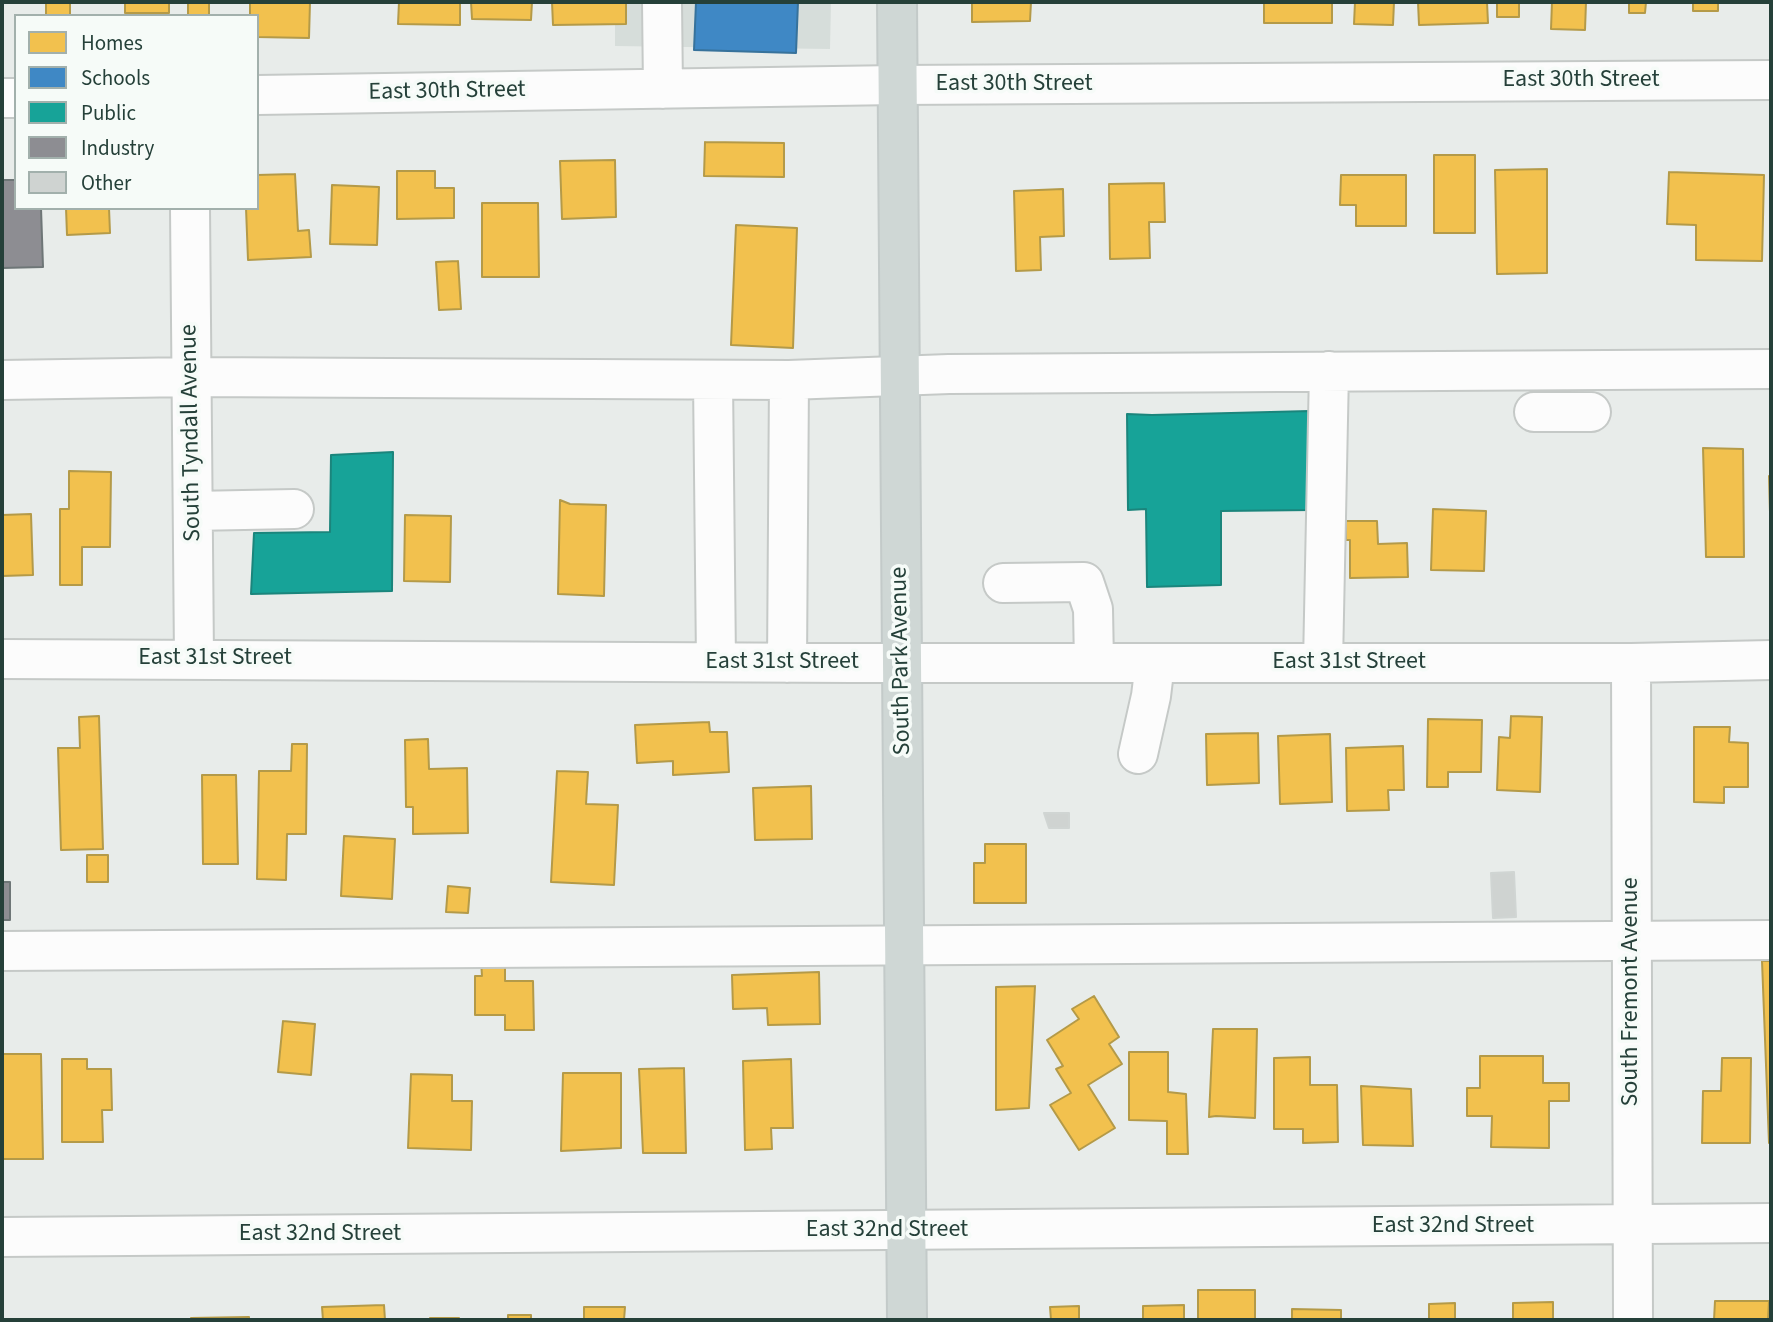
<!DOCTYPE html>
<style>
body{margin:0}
#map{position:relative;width:1773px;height:1322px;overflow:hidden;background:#e8ecea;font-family:"Source Sans 3",sans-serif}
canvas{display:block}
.frame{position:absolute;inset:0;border:4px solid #254039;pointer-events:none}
.legend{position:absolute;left:14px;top:14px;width:245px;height:196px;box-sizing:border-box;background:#f6fbf8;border:2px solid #a2b0ac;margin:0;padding:9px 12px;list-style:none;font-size:21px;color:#254039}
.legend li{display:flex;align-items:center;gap:14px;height:35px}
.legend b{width:35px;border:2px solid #a2b0ac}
</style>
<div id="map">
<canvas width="1773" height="1322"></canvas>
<div class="frame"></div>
<ul class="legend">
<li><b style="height:19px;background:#f2c14e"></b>Homes</li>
<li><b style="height:19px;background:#3f88c5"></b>Schools</li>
<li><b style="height:19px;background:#17a398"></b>Public</li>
<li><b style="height:19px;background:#8d8d92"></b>Industry</li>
<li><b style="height:19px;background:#cfd3d1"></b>Other</li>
</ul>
</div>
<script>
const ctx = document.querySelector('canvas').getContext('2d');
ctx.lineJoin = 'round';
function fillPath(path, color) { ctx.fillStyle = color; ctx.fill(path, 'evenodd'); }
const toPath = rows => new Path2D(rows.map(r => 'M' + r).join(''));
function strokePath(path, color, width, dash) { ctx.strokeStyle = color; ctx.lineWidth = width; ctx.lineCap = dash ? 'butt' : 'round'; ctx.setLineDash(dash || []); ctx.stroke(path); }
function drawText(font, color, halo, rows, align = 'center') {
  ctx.font = font + ' "Source Sans 3",sans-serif'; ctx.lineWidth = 7; ctx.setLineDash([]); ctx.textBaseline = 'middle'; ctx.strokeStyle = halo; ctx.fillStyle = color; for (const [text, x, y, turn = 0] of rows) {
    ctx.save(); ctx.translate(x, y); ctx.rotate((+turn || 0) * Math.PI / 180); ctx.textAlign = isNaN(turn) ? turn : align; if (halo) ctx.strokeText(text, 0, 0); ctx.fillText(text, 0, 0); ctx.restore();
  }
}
fillPath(toPath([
 [615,2,831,2,830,49,615,46]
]), '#d6ddda');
const homes = toPath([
 [46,2,70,2,70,16,46,16,46,2],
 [125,2,169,2,169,13,125,13,125,2],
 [188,2,209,2,209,16,188,16,188,2],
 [250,2,310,2,309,38,257,37,257,16,250,16,250,2],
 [399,2,460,2,460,25,398,24,399,2],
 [471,2,532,2,531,20,472,19,471,2],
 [552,2,626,2,626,24,553,25,552,2],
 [972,2,1031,2,1030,21,972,22,972,2],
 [1264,2,1332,2,1332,23,1264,23,1264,2],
 [1355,2,1394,2,1393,25,1354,24,1355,2],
 [1418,2,1487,2,1488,23,1419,25,1418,2],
 [1497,2,1519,2,1519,17,1497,17,1497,2],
 [1552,2,1586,2,1585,30,1551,29,1552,2],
 [1629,2,1646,2,1645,13,1629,13,1629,2],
 [1693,2,1718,2,1718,11,1693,11,1693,2],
 [705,142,784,143,784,177,704,176,705,142],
 [1434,155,1475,155,1475,233,1434,233,1434,155],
 [615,160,616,217,562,219,560,161,615,160],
 [1547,169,1547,273,1497,274,1495,170,1547,169],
 [397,171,435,171,435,188,454,188,454,218,397,219,397,171],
 [1669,172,1764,175,1762,261,1696,260,1696,225,1667,224,1669,172],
 [295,174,298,231,309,230,311,257,248,260,246,208,257,208,257,175,295,174],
 [1341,175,1406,175,1406,226,1356,226,1356,205,1340,205,1341,175],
 [1164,183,1165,222,1149,222,1150,258,1110,259,1109,184,1164,183],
 [332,185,379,187,377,245,330,244,332,185],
 [1063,189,1064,236,1040,237,1041,270,1016,271,1014,191,1063,189],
 [482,203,538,203,539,277,482,277,482,203],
 [66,208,109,208,110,233,67,235,66,208],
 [736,225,797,228,793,348,731,345,736,225],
 [458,261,461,309,439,310,436,262,458,261],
 [1703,448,1743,449,1744,557,1706,557,1703,448],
 [69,471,111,472,110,547,82,547,82,585,60,585,60,509,69,509,69,471],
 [1769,476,1771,476,1771,549,1769,476],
 [560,500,570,504,606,505,604,596,558,594,560,500],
 [1433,509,1486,511,1484,571,1431,570,1433,509],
 [31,514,33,575,2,576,2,515,31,514],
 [405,515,451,516,450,582,404,581,405,515],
 [1346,521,1377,521,1378,544,1407,543,1408,577,1350,578,1350,540,1346,540,1346,521],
 [99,716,103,849,61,850,58,748,80,748,79,717,99,716],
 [1511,716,1542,717,1540,792,1497,790,1499,737,1510,738,1511,716],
 [1428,719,1482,720,1481,772,1448,772,1448,787,1427,787,1428,719],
 [709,722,710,732,727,732,729,772,673,775,673,761,637,763,635,725,709,722],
 [1694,727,1730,727,1729,742,1748,743,1748,787,1724,787,1724,803,1694,802,1694,727],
 [1258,733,1259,783,1207,785,1206,734,1258,733],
 [1330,734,1332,802,1280,804,1278,736,1330,734],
 [428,739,429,769,467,768,468,833,413,834,413,807,406,807,405,740,428,739],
 [292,744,307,744,306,834,287,834,286,880,257,879,259,771,291,771,292,744],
 [1403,746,1404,790,1388,790,1389,810,1347,811,1346,748,1403,746],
 [557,771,588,772,586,804,618,805,614,885,551,882,557,771],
 [202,775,236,775,238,864,203,864,202,775],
 [811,786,812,839,755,840,753,788,811,786],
 [344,836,395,839,392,899,341,896,344,836],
 [985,844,1026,844,1026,903,974,903,974,863,985,863,985,844],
 [87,855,108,855,108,882,87,882,87,855],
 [448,886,470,888,468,913,446,912,448,886],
 [481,961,505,961,505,981,533,981,534,1030,505,1030,505,1015,475,1015,475,976,482,976,481,961],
 [1762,961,1771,961,1771,1143,1769,1143,1762,961],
 [819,972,820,1024,768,1025,767,1008,733,1009,732,975,819,972],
 [1035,986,1029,1108,996,1110,996,987,1035,986],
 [1094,996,1119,1037,1109,1044,1122,1064,1088,1085,1115,1128,1079,1150,1050,1105,1071,1093,1056,1069,1063,1066,1047,1040,1079,1019,1072,1009,1094,996],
 [283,1021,315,1024,311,1075,278,1072,283,1021],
 [1213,1029,1257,1029,1255,1118,1216,1116,1209,1117,1213,1029],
 [1129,1052,1168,1052,1168,1092,1186,1094,1188,1154,1167,1154,1167,1121,1129,1120,1129,1052],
 [2,1054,41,1054,43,1159,2,1159,2,1054],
 [1480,1056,1543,1056,1543,1083,1569,1083,1569,1101,1549,1101,1549,1148,1491,1147,1492,1116,1467,1116,1467,1088,1480,1088,1480,1056],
 [1310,1057,1310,1085,1337,1085,1338,1142,1303,1143,1303,1129,1274,1129,1274,1058,1310,1057],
 [1722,1058,1751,1058,1750,1143,1702,1143,1703,1091,1721,1091,1722,1058],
 [62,1059,87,1059,87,1069,111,1069,112,1110,102,1110,103,1142,62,1142,62,1059],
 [791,1059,793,1128,771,1128,772,1149,745,1150,743,1061,791,1059],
 [684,1068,686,1153,643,1153,639,1069,684,1068],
 [563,1073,621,1073,621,1148,561,1151,563,1073],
 [411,1074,452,1075,452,1101,472,1101,471,1150,408,1148,411,1074],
 [1361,1086,1411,1089,1413,1146,1363,1145,1361,1086],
 [1198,1290,1255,1290,1255,1320,1198,1320,1198,1290],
 [1715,1301,1769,1301,1768,1320,1714,1320,1715,1301],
 [1553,1302,1553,1320,1513,1320,1513,1303,1553,1302],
 [1455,1303,1455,1320,1429,1320,1429,1304,1455,1303],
 [384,1305,385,1320,323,1320,322,1307,384,1305],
 [1184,1305,1184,1320,1143,1320,1143,1306,1184,1305],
 [1079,1306,1079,1320,1051,1320,1050,1307,1079,1306],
 [584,1307,625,1307,624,1320,584,1320,584,1307],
 [1292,1309,1341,1310,1341,1320,1292,1320,1292,1309],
 [508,1315,531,1315,531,1320,508,1320,508,1315],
 [249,1317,249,1320,191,1320,191,1318,249,1317],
 [430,1318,459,1318,459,1320,430,1320,430,1318]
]);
fillPath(homes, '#f2c14e');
strokePath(homes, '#b49a48', 2);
const schools = toPath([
 [696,2,798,2,796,53,694,50,696,2]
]);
fillPath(schools, '#3f88c5');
strokePath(schools, '#37729b', 2);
const public = toPath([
 [1310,411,1312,510,1221,511,1221,585,1147,587,1146,509,1128,510,1127,414,1152,415,1310,411],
 [393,452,392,591,251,594,254,533,330,532,331,455,393,452]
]);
fillPath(public, '#17a398');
strokePath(public, '#1b857c', 2);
const industry = toPath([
 [2,180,16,180,16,208,41,208,43,267,2,268,2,180],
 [2,882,10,882,10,920,2,920,2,882]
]);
fillPath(industry, '#8d8d92');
strokePath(industry, '#6e7677', 2);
const building = toPath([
 [1044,813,1069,813,1069,828,1049,828,1044,813],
 [1514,872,1516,917,1493,918,1491,873,1514,872]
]);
fillPath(building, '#cfd3d1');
strokePath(building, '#d0d5d3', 2);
const minor = toPath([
 [662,2,663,89],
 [257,95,897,85,1771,80],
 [2,98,16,98],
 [190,208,194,658],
 [2,380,191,377,789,380,949,374,1771,369],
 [713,380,716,662],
 [1534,412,1591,412],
 [193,511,294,509],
 [1003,583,1084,582,1093,609,1094,663],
 [2,659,854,663,1631,663,1771,660],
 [787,663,789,380],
 [1323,663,1329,371],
 [1631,663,1633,1320],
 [1138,754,1151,696,1155,663],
 [2,951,1771,940],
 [2,1237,1771,1223]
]);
const major = toPath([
 [897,2,907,1320]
]);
strokePath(minor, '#c5c9c7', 42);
strokePath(major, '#c3cac9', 42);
strokePath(minor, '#fcfcfc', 38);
strokePath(major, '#cfd7d5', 38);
drawText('24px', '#254039', '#f6fbf8', [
 ["East 30th Street",1581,81],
 ["East 30th Street",1014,85],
 ["East 30th Street",447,92,-1],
 ["South Tyndall Avenue",192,433,-91],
 ["East 31st Street",215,659],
 ["South Park Avenue",902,661,-91],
 ["East 31st Street",782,663],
 ["East 31st Street",1349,663],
 ["South Fremont Avenue",1632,992,-90],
 ["East 32nd Street",1453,1227],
 ["East 32nd Street",887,1231],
 ["East 32nd Street",320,1235]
]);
</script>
